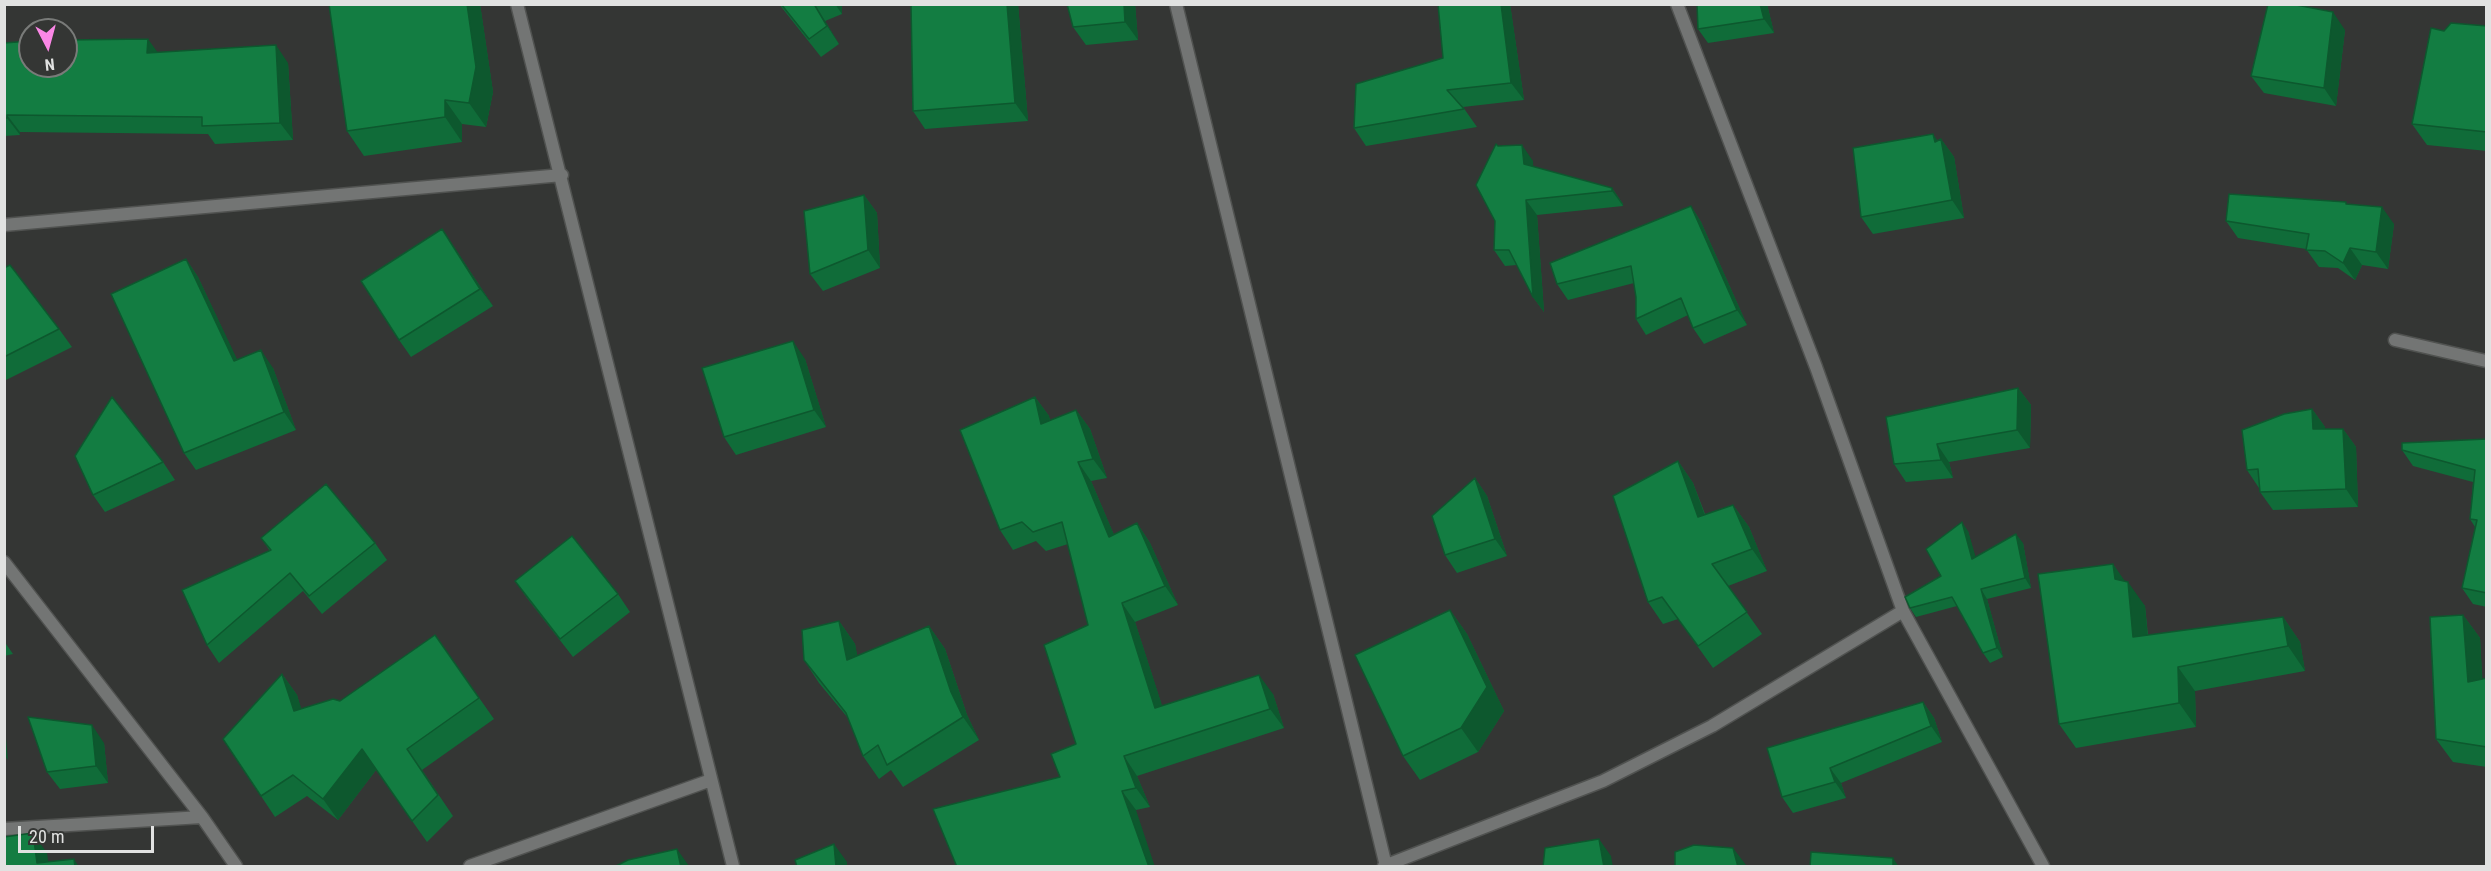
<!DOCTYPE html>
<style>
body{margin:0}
#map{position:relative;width:2491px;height:871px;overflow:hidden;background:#343634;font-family:"Roboto Condensed",sans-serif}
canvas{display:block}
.frame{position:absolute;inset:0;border:6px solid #e1e2e1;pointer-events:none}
.north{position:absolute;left:18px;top:18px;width:60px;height:60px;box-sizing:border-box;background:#343634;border:2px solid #797b79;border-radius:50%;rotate:174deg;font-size:16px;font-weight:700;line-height:24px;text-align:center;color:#e1e2e1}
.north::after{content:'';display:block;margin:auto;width:21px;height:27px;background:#fb87e6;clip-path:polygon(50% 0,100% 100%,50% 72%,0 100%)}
.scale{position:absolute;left:18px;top:826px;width:136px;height:27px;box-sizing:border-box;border:3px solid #e1e2e1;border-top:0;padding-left:8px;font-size:18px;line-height:21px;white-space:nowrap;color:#e1e2e1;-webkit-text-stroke:4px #343634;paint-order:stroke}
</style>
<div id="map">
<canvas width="2491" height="871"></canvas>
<div class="frame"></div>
<div class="north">N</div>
<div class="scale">20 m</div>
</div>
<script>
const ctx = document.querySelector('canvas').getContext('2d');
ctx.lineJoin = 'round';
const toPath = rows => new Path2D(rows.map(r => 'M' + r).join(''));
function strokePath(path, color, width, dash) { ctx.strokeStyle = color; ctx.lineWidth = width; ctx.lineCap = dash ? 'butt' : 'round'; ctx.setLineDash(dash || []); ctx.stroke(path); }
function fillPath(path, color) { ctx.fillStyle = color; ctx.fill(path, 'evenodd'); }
const minor = toPath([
 [517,4,733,866],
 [1176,4,1386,866],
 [1677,4,1816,367,1903,611,2043,866],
 [4,225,562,175],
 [2395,340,2486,361],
 [4,562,202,817,236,866],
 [4,829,202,817],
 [470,866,711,780],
 [1384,866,1603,781,1712,726,1903,611]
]);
strokePath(minor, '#505250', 15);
strokePath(minor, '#737574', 12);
fillPath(toPath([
 [329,4,480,4,493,92,486,127,462,124,462,142,364,156,347,131],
 [779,4,842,4,842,14,825,21,839,44,821,57],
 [911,4,1018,4,1028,121,925,129,913,111],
 [1067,4,1135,4,1138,40,1086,45,1073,27],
 [1510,4,1524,100,1463,107,1477,127,1366,146,1354,128],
 [1697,4,1767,4,1774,33,1708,43,1698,29],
 [2487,26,2487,151,2427,145,2412,124],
 [2345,30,2336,106,2264,93,2251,76],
 [4,43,157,52,288,63,293,140,215,144,208,134,20,132,20,135,4,136],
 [1933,134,1937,141,1941,139,1954,157,1964,218,1873,234,1861,217],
 [1498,146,1533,161,1533,167,1612,188,1623,204,1623,206,1537,215,1544,312,1533,297,1517,265,1505,266,1494,250],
 [864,195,877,213,880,268,823,291,810,274],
 [2347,204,2394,224,2388,269,2362,265,2355,280,2338,268,2319,267,2306,249,2238,238,2226,221],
 [1691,206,1701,222,1747,325,1704,344,1693,328,1688,315,1646,335,1636,319,1636,297,1634,283,1568,300,1557,284],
 [454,247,493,306,411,357,399,340],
 [186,259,198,277,237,360,273,368,296,430,196,470,184,453],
 [4,268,59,329,72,347,4,381],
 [805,359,826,427,736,455,724,437],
 [2018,388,2031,405,2030,448,1949,462,1953,478,1906,482,1894,464],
 [1035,397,1049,416,1050,421,1076,410,1090,429,1107,478,1091,481,1114,535,1137,523,1150,543,1178,605,1135,622,1162,706,1273,694,1284,728,1137,776,1150,807,1136,810,1060,777,1076,744,1088,625,1068,544,1046,551,1036,541,1013,550,1000,530],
 [2312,409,2325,427,2325,429,2343,429,2356,447,2358,507,2273,510,2260,492,2260,488,2259,488,2247,470],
 [2487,439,2487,607,2473,604,2462,588,2475,527,2470,519,2473,482,2413,466,2402,450],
 [1678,461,1693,483,1705,514,1733,505,1749,527,1767,571,1728,586,1762,634,1713,668,1678,619,1663,624,1648,602],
 [163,462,175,480,105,512,93,495],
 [1475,478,1487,496,1507,556,1457,573,1445,555],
 [1968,531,1975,557,2023,543,2031,588,1987,599,2003,657,1990,663,1983,653,1957,606,1916,617,1910,608,1941,576],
 [261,538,375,543,387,560,322,614,303,591,219,663,207,645,270,551],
 [2113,564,2124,581,2145,606,2148,635,2283,617,2300,642,2305,671,2195,691,2196,727,2076,748,2059,724],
 [515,581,618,594,630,612,573,657,527,598],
 [1450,610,1467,634,1504,711,1478,752,1420,780,1403,756],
 [2463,615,2480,638,2482,679,2487,678,2487,767,2453,762,2436,739],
 [839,621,855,644,857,656,929,626,945,649,967,715,979,740,903,787,891,770,879,779,863,756,848,718,819,683,804,660],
 [435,635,494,719,422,770,453,816,427,842,376,770,338,820,307,796,275,817,261,796,282,674,297,695,301,709,340,701],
 [4,641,13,654,4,656],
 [1923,702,1934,718,1942,742,1841,783,1846,798,1793,813,1782,797],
 [104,743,108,783,60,789,47,772]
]), '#106c39');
fillPath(toPath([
 [467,4,480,4,493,92,486,127,469,103],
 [814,4,825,21,839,44,827,26],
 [835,4,842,4,842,14],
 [1007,4,1018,4,1028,121,1015,103],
 [1124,4,1135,4,1138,40,1125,22],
 [1501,4,1510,4,1524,100,1511,83],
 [1760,4,1767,4,1774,33,1764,19],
 [2333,12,2345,30,2336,106,2324,88],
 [148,39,161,57,147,53],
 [276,45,288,63,293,140,280,123],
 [445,100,462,124,462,142,445,117],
 [7,115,20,132,20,135,7,118],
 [1933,134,1943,149,1941,139,1954,157,1964,218,1952,200],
 [1522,145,1533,161,1534,179,1524,164],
 [1612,188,1623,204,1623,206,1612,191],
 [864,195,877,213,880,268,868,250],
 [1526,200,1537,215,1544,312,1533,297],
 [1691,206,1701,222,1747,325,1737,310],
 [2382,207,2394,224,2388,269,2376,252],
 [442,229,454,247,493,306,480,289],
 [2350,248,2362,265,2355,280,2343,263],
 [186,259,198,277,246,378,234,361],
 [793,341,805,359,826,427,814,410],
 [261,350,273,368,296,430,284,412],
 [2018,388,2031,405,2030,448,2017,430],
 [1035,397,1049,416,1055,444,1041,424],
 [2312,409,2325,427,2326,447,2313,429],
 [1076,410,1090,429,1107,478,1093,459],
 [2343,429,2356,447,2358,507,2346,489],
 [1937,444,1949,462,1953,478,1941,460],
 [1678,461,1693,483,1713,538,1698,517],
 [1078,462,1091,481,1123,556,1109,537],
 [1475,478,1487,496,1507,556,1495,539],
 [1733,505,1749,527,1767,571,1752,549],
 [1962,522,1968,531,1979,568,1972,559],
 [1137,523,1150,543,1178,605,1165,586],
 [2016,534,2023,543,2031,588,2025,578],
 [2113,564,2129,587,2128,582,2145,606,2150,661,2133,637,2115,579],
 [1981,589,1987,599,2003,657,1997,648],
 [1122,603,1135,622,1169,727,1155,708],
 [1450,610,1467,634,1504,711,1478,752,1461,728],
 [2463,615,2480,638,2484,705,2468,682],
 [2283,617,2300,642,2305,671,2288,646],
 [839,621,855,644,863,683,847,660],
 [929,626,945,649,967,715,979,740,963,717,951,692],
 [2178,667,2195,691,2196,727,2179,703],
 [282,674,297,695,309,733,294,711],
 [1259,675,1273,694,1284,728,1270,709],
 [1923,702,1934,718,1942,742,1931,726],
 [4,717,8,760,4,755],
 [92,725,104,743,108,783,96,766],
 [362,749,376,770,338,820,323,799],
 [1124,756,1137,776,1150,807,1136,788],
 [1830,768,1841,783,1846,798,1835,782],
 [1122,791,1136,810,1155,867,1149,867],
 [33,833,47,853,49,867,37,863],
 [1599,839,1611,856,1613,867,1604,867],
 [834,844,847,862,847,867,836,867],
 [1733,848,1746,865,1746,867,1738,867],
 [677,849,689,866,689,867,681,867],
 [1893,858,1899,867,1893,867],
 [74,859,79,867,75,867]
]), '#0d582e');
const building = toPath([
 [329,4,467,4,476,67,469,103,445,100,445,117,347,131,329,4],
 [781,4,814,4,827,26,809,39,781,4],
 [911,4,1007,4,1015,103,913,111,911,4],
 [1067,4,1124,4,1125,22,1073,27,1067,4],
 [1438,4,1501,4,1511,83,1447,90,1464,109,1354,128,1356,84,1443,58,1438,4],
 [1697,4,1760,4,1764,19,1698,29,1697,4],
 [2268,4,2291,4,2333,12,2324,88,2251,76,2268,4],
 [2451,23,2487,26,2487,132,2412,124,2431,28,2444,31,2451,23],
 [148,39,147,53,276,45,280,123,202,126,202,117,7,115,7,118,4,118,4,43,30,41,30,66,66,66,66,40,148,39],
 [1933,134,1935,142,1941,139,1952,200,1861,217,1853,148,1933,134],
 [1496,144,1498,146,1522,145,1524,164,1612,188,1612,191,1526,200,1533,297,1509,250,1494,250,1495,221,1476,185,1496,144],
 [2229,194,2346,202,2346,204,2382,207,2376,252,2350,248,2343,263,2325,251,2306,250,2309,234,2226,221,2229,194],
 [864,195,868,250,810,274,804,211,864,195],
 [1691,206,1737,310,1693,328,1681,298,1636,319,1636,297,1631,266,1557,284,1550,263,1691,206],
 [442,229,480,289,399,340,361,281,442,229],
 [186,259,234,361,261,350,284,412,184,453,111,294,186,259],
 [10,265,59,329,4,357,4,268,10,265],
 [793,341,814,410,724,437,702,368,793,341],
 [2018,388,2017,430,1937,444,1941,460,1894,464,1886,417,2018,388],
 [112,397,163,462,93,495,75,456,112,397],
 [1035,397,1041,424,1076,410,1093,459,1078,462,1109,537,1137,523,1165,586,1122,603,1155,708,1259,675,1270,709,1124,756,1136,788,1122,791,1149,867,957,867,933,809,1060,777,1051,754,1076,744,1044,645,1088,625,1062,522,1033,532,1022,522,1000,530,960,430,1035,397],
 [2312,409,2313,429,2343,429,2346,489,2260,492,2258,469,2247,470,2242,430,2284,414,2312,409],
 [2487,439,2487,593,2462,588,2477,520,2470,519,2475,470,2402,450,2402,443,2487,439],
 [1678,461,1698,517,1733,505,1752,549,1712,564,1747,612,1698,646,1662,597,1648,602,1613,496,1678,461],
 [1475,478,1495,539,1445,555,1432,516,1475,478],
 [326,484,375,543,309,596,290,573,207,645,182,590,271,550,261,538,326,484],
 [1962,522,1972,559,2016,534,2025,578,1981,589,1997,648,1983,653,1952,597,1910,608,1905,597,1941,576,1926,549,1962,522],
 [572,536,618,594,560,639,515,581,572,536],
 [2113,564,2115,579,2128,582,2133,637,2283,617,2288,646,2178,667,2179,703,2059,724,2038,574,2113,564],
 [1450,610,1487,687,1461,728,1403,756,1355,655,1450,610],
 [2463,615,2468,682,2487,678,2487,747,2436,739,2430,617,2463,615],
 [839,621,847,660,929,626,951,692,963,717,887,765,878,745,863,756,846,713,804,660,802,630,839,621],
 [435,635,479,698,407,749,438,795,412,821,362,749,323,799,293,775,261,796,223,739,282,674,294,711,333,699,340,701,435,635],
 [1923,702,1931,726,1830,768,1835,782,1782,797,1767,748,1923,702],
 [28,717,92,725,96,766,47,772,28,717],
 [33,833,37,863,74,859,75,867,4,867,4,837,33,833],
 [1599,839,1604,867,1543,867,1545,848,1599,839],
 [834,844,836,867,797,867,795,860,834,844],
 [1694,845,1733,848,1738,867,1675,867,1675,852,1694,845],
 [677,849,681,867,614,867,628,860,677,849],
 [1811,852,1893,858,1893,867,1810,867,1811,852]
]);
fillPath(building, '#137d42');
strokePath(building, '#0d582e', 1.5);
</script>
